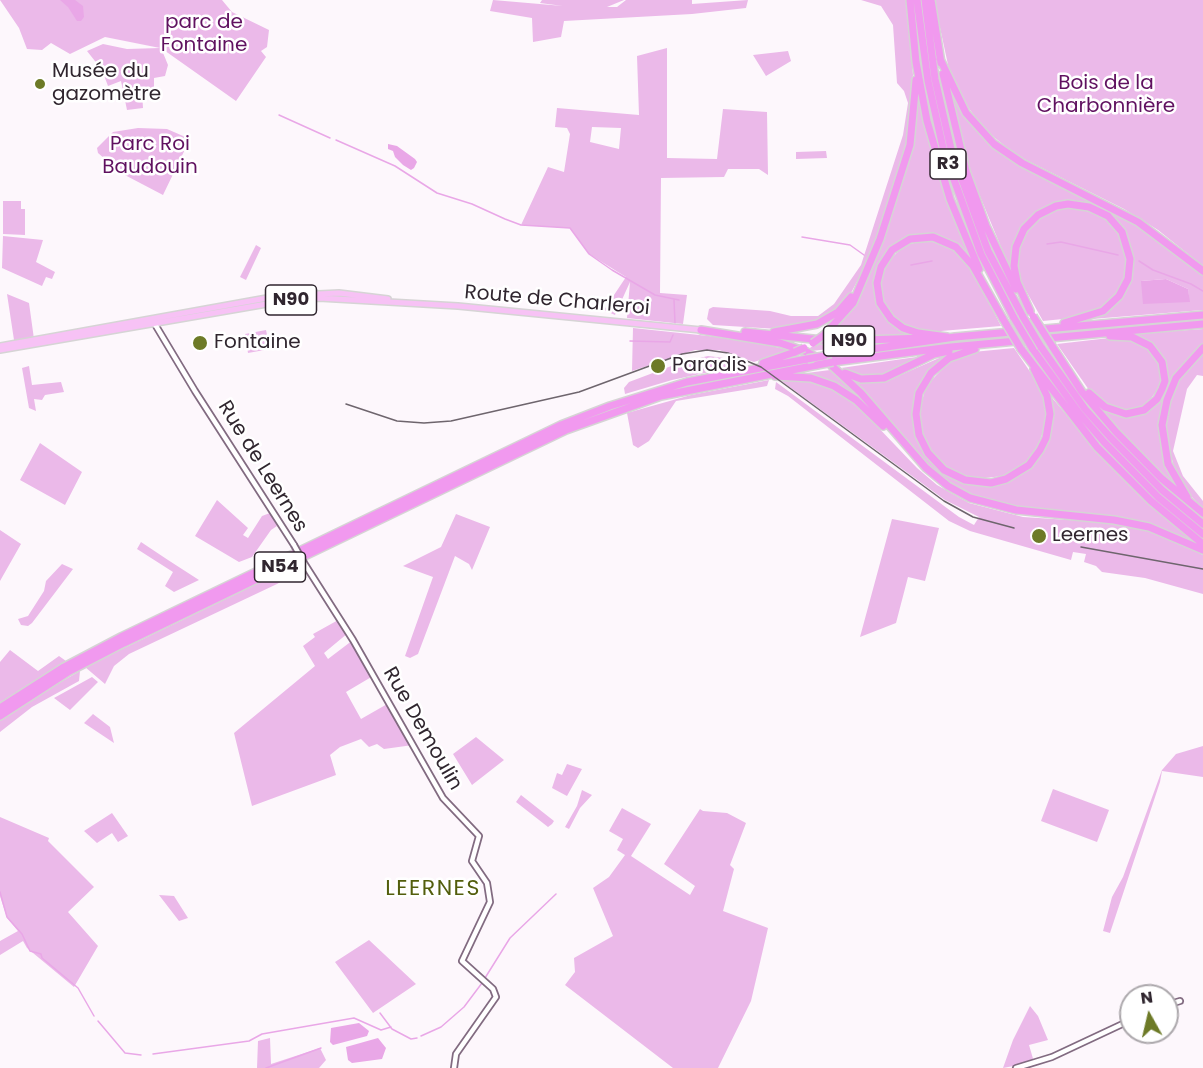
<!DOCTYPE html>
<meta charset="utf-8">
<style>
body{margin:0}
#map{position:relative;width:1203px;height:1068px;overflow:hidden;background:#fdf7fc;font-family:Poppins,sans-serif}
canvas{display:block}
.north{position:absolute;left:1119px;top:984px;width:60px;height:60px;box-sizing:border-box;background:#fff;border:2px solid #aca8ac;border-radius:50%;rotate:352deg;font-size:16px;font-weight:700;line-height:24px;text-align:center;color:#30262f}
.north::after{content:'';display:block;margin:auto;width:21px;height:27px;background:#6d7a27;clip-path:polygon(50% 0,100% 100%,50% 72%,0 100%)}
</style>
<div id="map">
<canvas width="1203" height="1068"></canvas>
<div class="north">N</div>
</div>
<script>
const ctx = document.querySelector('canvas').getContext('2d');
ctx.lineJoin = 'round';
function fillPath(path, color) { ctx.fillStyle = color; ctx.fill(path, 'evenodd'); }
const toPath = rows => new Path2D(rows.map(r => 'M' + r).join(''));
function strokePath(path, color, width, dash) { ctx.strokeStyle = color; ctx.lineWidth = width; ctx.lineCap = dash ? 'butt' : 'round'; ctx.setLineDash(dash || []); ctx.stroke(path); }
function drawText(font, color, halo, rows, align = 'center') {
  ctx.font = font + ' Poppins,sans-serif'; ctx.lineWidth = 5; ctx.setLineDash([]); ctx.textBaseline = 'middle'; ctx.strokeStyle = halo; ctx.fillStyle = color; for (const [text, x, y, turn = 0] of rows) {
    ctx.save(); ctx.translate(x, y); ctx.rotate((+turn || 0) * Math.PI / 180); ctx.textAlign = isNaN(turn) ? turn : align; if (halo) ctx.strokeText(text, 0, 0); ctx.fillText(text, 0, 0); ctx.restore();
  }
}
fillPath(toPath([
 [0,0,222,0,232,12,269,30,267,47,261,51,266,57,236,101,161,48,168,65,165,76,154,78,154,89,142,91,143,108,127,110,121,81,108,86,102,70,87,51,103,44,127,49,160,48,105,37,70,54,51,43,42,50,27,49,19,28],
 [493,0,563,6,540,3,542,0,624,0,607,7,617,7,626,0,692,0,692,4,748,0,746,8,692,14,564,21,561,37,533,42,532,18,490,11],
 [861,0,907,0,913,75,906,147,869,259,851,293,833,311,815,321,778,329,713,325,707,319,709,309,713,307,770,311,791,316,818,316,834,304,861,265,903,135,908,103,904,91,897,83,893,25,881,6],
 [934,0,1203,0,1203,266,1158,230,1124,209,1016,155,984,129,959,95,950,74],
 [667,48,667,158,717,159,723,109,767,112,768,175,759,169,728,169,724,177,661,178,660,293,687,295,683,324,627,318,630,282,615,315,604,310,626,277,589,254,570,228,521,225,548,167,564,172,570,134,567,128,555,127,557,108,639,115,637,56],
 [592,127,621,128,619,149,590,142],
 [788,51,791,61,766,76,753,55],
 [948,84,955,98,999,150,1136,222,1203,274,1203,310,1092,319,1112,306,1132,262,1128,239,1123,229,1102,209,1081,202,1060,203,1022,229,1013,276,972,177],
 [1166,279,1188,289,1189,302,1141,281],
 [918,100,943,188,971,259,945,238,933,235,909,237,880,264,881,309,915,335,827,337,858,298,875,260,906,168],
 [138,128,167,129,190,139,163,195,121,173,98,153,97,148,113,132],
 [826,151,827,158,796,159,796,152],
 [3,201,21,201,21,209,25,209,25,235,3,234],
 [1072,207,1100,215,1117,230,1126,254,1126,274,1116,294,1100,308,1073,318,1043,321,1021,282,1017,261,1021,243,1031,226,1043,215,1062,208],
 [3,236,43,240,36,262,55,272,52,279,46,277,42,286,2,268],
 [928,240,954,250,971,268,1001,326,929,332,904,325,892,316,883,301,880,286,886,263,905,245],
 [256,245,261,248,246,280,240,277],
 [7,294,29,303,34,339,14,340],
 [633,328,737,339,790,350,754,362,719,350,695,350,632,371],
 [1203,329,1203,345,1189,358,1173,379,1161,439,1166,464,1178,488,1140,453,1097,405,1120,415,1157,402,1165,363,1155,348,1130,334],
 [266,330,270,349,248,353,245,334],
 [1109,338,1132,341,1147,347,1158,360,1161,370,1161,385,1146,405,1126,411,1106,404,1089,390,1057,344],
 [820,342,841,343,883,343,811,351,808,349],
 [1014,348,1039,385,1044,399,1046,423,1037,449,1024,464,1003,476,976,479,952,471,932,455,922,435,919,413,926,386,950,361,973,352],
 [1203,353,1203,376,1197,375,1187,389,1173,451,1183,476,1203,501,1203,509,1189,494,1176,474,1165,434,1172,395,1184,372],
 [946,355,916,398,924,451,938,469,976,484,1024,471,1049,435,1048,393,1113,469,1150,505,1197,544,1144,523,1021,508,978,498,949,483,925,464,853,382,889,380],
 [708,356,732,359,747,364,672,380,625,394,624,388,629,382,682,362],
 [923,356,883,376,864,377,841,368],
 [29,366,32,385,61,382,64,392,45,395,42,400,34,399,36,411,29,408,22,368],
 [830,370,849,385,870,408,853,395,799,374],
 [769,380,767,386,756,388,676,401,649,441,638,448,633,445,627,413,691,395],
 [780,380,807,380,822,384,852,400,917,468,937,485,969,503,1023,517,1115,523,1164,535,1203,555,1203,594,1145,578,1102,572,1096,566,1084,562,1086,554,1073,552,1071,560,970,531,949,521,788,396,775,389,776,382,959,517,974,525,979,517,945,500],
 [40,443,82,472,65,505,20,480],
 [217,500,248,528,243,535,248,538,262,516,270,513,277,526,271,530,252,557,239,562,195,536],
 [456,514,490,527,472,570,469,564,455,556,418,654,410,658,405,656,433,577,403,566,441,547],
 [892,519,939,528,925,581,908,577,896,623,860,637],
 [0,530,21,544,0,581],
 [141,542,168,560,199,580,174,592,165,586,173,572,137,549],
 [300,563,302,566,294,574,277,584,129,654,114,666,105,684,85,667],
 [62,564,73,569,32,623,28,626,21,625,18,619,28,616,44,591,46,581],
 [340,619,348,633,324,653,328,659,353,640,373,676,346,692,361,719,389,703,413,745,384,749,377,744,369,747,361,739,340,747,330,755,336,775,252,806,234,733,315,666,303,646,315,637,313,634],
 [10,650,38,671,59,656,66,661,0,703,0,662],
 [80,671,79,681,32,707,0,732,0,721,34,697],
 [92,677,98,682,70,710,54,698],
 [93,714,110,727,114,743,84,723],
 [476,737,504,760,472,785,453,754],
 [1203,746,1203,777,1162,771,1160,782,1110,933,1103,931,1112,897,1123,877,1162,770,1176,754],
 [567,764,582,769,567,796,552,788,557,773,562,775],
 [1053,789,1109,810,1097,842,1041,821],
 [582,790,592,795,580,808,569,829,565,827,577,806],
 [521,795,554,821,552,824,548,827,516,802],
 [622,808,651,824,631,856,690,895,695,886,664,864,700,809,703,811,727,813,746,823,730,865,734,869,723,911,768,928,751,1001,718,1068,673,1068,565,985,575,972,574,958,613,936,593,888,609,877,625,855,617,850,623,839,609,831],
 [112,813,128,836,118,842,112,833,97,843,84,831],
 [0,817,49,838,48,841,94,887,68,912,98,946,74,987,27,948,23,941,0,955,0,941,18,931,7,918,0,896],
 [159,895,174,896,188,918,179,921],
 [369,940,416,984,373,1013,335,962],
 [1030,1006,1038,1016,1048,1040,1029,1045,1034,1062,1003,1068,1013,1040],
 [270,1038,271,1064,320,1048,326,1060,319,1068,257,1068,258,1041]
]), '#ebb9e9');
fillPath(toPath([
 [60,0,75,0,83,6,84,17,81,21,77,21,68,7],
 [388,144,397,146,415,159,417,162,414,168,411,170,403,165,395,157,393,151,388,149],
 [1166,279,1188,289,1190,302,1143,304,1141,281],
 [359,1023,369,1031,367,1036,333,1045,330,1042,331,1028],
 [378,1038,386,1048,382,1059,352,1063,348,1060,346,1047]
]), '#e9a7e7');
strokePath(toPath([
 [279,115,330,138],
 [336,140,395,166,437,193,472,204,505,219,521,225,570,228,589,254,612,270,655,295,679,300],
 [802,237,850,245,864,255],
 [1047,244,1061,242,1118,255],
 [1139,261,1153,270,1191,284,1203,291],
 [911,265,932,261],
 [674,300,675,323],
 [630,341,670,342,673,335],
 [0,892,7,917,22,934,30,951,41,954,42,958,78,988,94,1016],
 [485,978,510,938,556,894],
 [380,1013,392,1029,411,1039,417,1038],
 [98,1021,125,1053,141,1055],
 [421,1036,441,1027,464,1007,482,983],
 [153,1054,249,1041,262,1034,354,1018,381,1030,391,1027],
 [266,1068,321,1048]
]), '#e9a7e7', 1.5);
const minor = toPath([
 [153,321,195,391,294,545],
 [304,563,353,640,443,798,479,836,472,861,487,883,490,902,462,961,493,989,496,997,456,1054,454,1068],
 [1167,1005,1180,1001],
 [1016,1068,1052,1057,1131,1020]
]);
const major = toPath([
 [0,346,278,296,339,293,388,299],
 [0,350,284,301,319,298,458,306,701,330]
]);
const highway = toPath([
 [910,0,916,62,927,121,950,199,979,269],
 [917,0,928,81,944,152,981,254,1014,318],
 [925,0,935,79,951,149,988,251,1023,317],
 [931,0,941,63],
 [940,59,966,113,994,144,1022,163,1138,222,1203,271],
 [943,74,966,171,986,226,1016,289],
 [1030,311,1017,282,1014,266,1016,247,1024,229,1038,215,1056,206,1068,204,1089,207,1108,216,1122,232,1130,259,1128,279,1119,296,1103,311,1064,323],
 [701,330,780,343,807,352,819,359],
 [745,332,832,341,925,338],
 [774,332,817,324,838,312,851,297],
 [824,335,853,303,880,239,910,145,916,80],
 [947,337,918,333,903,328,891,319,880,303,877,283,881,267,892,250,910,239,933,237,956,247,973,266,1003,319],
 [1052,346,1082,392,1116,432,1161,478,1203,513],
 [1041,347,1085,409,1110,437,1162,490,1203,524],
 [1032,348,1079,413,1104,442,1158,497,1203,534],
 [975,349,949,358,931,373,919,393,916,414,919,435,928,453,944,470,965,480,991,483,1006,479,1029,465,1040,450,1046,438,1050,414,1047,396,1034,369],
 [1021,349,1097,447,1151,501,1203,544],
 [824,356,955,337,1203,315],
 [833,362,951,347,1203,324],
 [763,363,795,352],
 [832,366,861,393,926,468,948,486,970,498,1016,510,1114,520,1149,527,1203,550],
 [845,373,861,379,884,378,934,354,949,351],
 [775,376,811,378,834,386,856,400,883,426],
 [1089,393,1105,407,1126,414,1144,410,1157,399,1162,389,1165,381,1162,362,1150,346,1132,337,1110,336],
 [1187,497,1168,464,1162,425,1167,400,1176,378,1203,348],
 [0,708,64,667,121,637,561,425,610,406,687,382,807,359],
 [0,716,68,672,124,643,566,430,661,396,817,365]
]);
strokePath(minor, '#826b81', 8);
strokePath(major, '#d6d4d5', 8);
strokePath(highway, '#d6d4d5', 10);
strokePath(minor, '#fff', 4.5);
strokePath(major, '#f7c2f5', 5);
strokePath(highway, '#f199ef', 7);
strokePath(toPath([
 [346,404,397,421,424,423,451,421,579,392,682,354,707,350,728,353,761,367,944,501,973,517,1014,528],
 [1081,547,1203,569]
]), '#6e656d', 1.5);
const minorBridge = toPath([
 [294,545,304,563]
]);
const highwayBridge = toPath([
 [1033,316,1052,346],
 [1023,317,1041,347],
 [1014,318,1032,348],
 [1003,319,1021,349],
 [813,343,824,335],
 [795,352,804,348],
 [807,359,824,356],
 [817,365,833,362]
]);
strokePath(minorBridge, '#826b81', 8, []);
strokePath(highwayBridge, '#d6d4d5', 10, []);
strokePath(minorBridge, '#fff', 4.5);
strokePath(highwayBridge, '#f199ef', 7);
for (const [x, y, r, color] of [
 [40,84,6,"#6d7a27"],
 [200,343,8,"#6d7a27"],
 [658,366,8,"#6d7a27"],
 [1039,536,8,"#6d7a27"]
]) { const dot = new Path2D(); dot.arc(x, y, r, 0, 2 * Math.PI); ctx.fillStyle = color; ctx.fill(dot); strokePath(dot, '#fff', 2); }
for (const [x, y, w] of [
 [948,164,36],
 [291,300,51],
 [849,341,51],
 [280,567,51]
]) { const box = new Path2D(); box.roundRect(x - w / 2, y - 15, w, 30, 4.5); ctx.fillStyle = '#fff'; ctx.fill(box); strokePath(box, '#30262f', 1.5); }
drawText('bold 18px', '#30262f', null, [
 ["R3",948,164],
 ["N90",291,300],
 ["N90",849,341],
 ["N54",280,567]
]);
drawText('20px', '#601160', '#fff', [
 ["parc de",204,23],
 ["Fontaine",204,46],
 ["Bois de la",1106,84],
 ["Charbonnière",1106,107],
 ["Parc Roi",150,145],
 ["Baudouin",150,168]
]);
drawText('20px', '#30262f', '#fff', [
 ["Musée du",52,72],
 ["gazomètre",52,95],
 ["Fontaine",214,343],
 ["Paradis",672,366],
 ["Leernes",1052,536]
], 'left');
drawText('20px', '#30262f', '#fff', [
 ["Route de Charleroi",557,301,5],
 ["Rue de Leernes",262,467,58],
 ["Rue Demoulin",422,729,60]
]);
ctx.letterSpacing = '1.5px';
drawText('22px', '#535e0d', '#fff', [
 ["LEERNES",433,889]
]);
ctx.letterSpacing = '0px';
</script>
